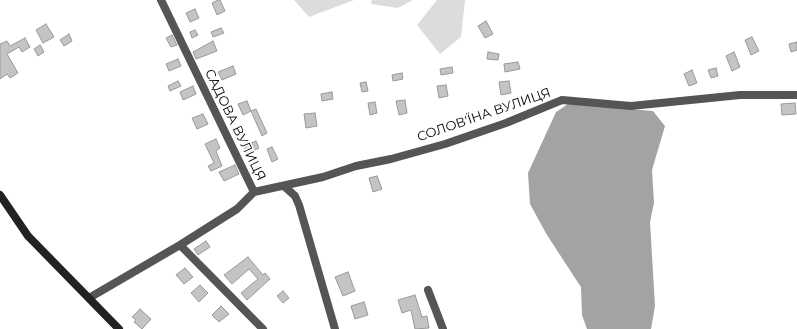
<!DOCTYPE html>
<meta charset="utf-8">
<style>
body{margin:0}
canvas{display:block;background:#fff}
</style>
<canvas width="797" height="329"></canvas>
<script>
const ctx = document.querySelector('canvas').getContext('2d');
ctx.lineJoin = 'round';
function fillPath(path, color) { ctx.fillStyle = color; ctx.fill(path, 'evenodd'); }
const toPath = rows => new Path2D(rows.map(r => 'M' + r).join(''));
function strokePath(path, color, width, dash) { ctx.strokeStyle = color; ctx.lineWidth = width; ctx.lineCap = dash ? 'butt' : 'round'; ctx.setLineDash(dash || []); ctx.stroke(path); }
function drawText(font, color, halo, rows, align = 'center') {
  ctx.font = font + ' Montserrat,sans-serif'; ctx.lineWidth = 3; ctx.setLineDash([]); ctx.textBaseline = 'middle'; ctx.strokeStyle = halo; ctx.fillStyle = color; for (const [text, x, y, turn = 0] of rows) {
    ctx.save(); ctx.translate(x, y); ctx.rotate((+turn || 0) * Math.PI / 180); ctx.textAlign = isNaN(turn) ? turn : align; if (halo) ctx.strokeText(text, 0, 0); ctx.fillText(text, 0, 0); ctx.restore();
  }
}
fillPath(toPath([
 [294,0,354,0,309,17],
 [372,0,413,0,398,8,371,4],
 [437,0,465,0,461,37,440,54,417,25]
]), '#dcdcdc');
fillPath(toPath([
 [568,104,653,111,665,126,652,170,654,203,650,222,655,306,651,329,587,329,582,315,581,287,575,278,547,235,530,204,528,173,556,112]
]), '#a3a3a3');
const building = toPath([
 [218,0,220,0,225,11,217,15,212,3,218,0],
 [195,9,199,18,190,22,186,13,195,9],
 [486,21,493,34,485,38,478,26,486,21],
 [46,24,54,37,43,43,36,30,46,24],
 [221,28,224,33,213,37,211,32,221,28],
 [195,30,198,35,192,38,190,32,195,30],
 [69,34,72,41,64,46,60,40,69,34],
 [172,35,177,45,171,47,166,38,172,35],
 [752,37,759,51,751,55,745,40,752,37],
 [25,38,30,47,22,52,19,47,7,54,18,73,10,78,7,74,0,79,0,44,7,41,10,46,25,38],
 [213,41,217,51,196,59,193,52,213,41],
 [797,42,797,50,791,52,789,44,797,42],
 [40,45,44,52,38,56,34,49,40,45],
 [488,52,499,54,498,60,487,59,488,52],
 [734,52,740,67,732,71,726,56,734,52],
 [178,59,181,66,169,71,166,64,178,59],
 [518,62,520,69,505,72,504,64,518,62],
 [233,66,236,74,222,80,218,72,233,66],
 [452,67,453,73,441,75,440,69,452,67],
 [716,68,718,76,711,78,708,70,716,68],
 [692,70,697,83,689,86,684,74,692,70],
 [402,73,403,79,393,81,392,75,402,73],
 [178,81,181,86,170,91,168,86,178,81],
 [509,81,511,93,501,95,499,82,509,81],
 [366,82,368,91,362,92,360,83,366,82],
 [446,85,448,96,439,98,437,86,446,85],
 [193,86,196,94,183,100,180,92,193,86],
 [332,92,333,99,322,101,321,94,332,92],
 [405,100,407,113,399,115,396,101,405,100],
 [247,101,251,111,256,109,267,133,262,136,251,111,243,115,238,104,247,101],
 [375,102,377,113,370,115,368,103,375,102],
 [795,103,796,114,782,115,781,104,795,103],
 [315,113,317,126,306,128,304,114,315,113],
 [203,114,208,124,197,129,192,118,203,114],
 [216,139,220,148,216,151,222,166,211,171,208,166,214,163,205,144,216,139],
 [256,141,259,148,247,154,244,146,256,141],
 [272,147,278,159,272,162,267,149,272,147],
 [235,165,239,174,224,181,219,172,235,165],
 [377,176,382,189,373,192,369,178,377,176],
 [206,241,210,247,198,255,194,249,206,241],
 [248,257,263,275,265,273,270,279,247,300,241,293,258,279,249,269,232,284,224,275,248,257],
 [185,268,193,277,184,284,176,275,185,268],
 [348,272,355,291,343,296,335,277,348,272],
 [200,285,208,293,199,302,191,293,200,285],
 [283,291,289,298,283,303,277,296,283,291],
 [415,295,422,317,427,316,429,328,415,329,411,310,402,313,398,300,415,295],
 [364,302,368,315,355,319,351,306,364,302],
 [221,306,229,314,219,322,212,315,221,306],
 [140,309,151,319,142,329,134,322,136,320,132,317,140,309]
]);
fillPath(building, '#c4c4c4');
strokePath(building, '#999', 1);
strokePath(toPath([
 [284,186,295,196,299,205,335,329],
 [254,192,323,177,356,166,391,159,445,144,506,123,562,100,631,106,740,95,797,95],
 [180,245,263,329],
 [428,290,443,329],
 [89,298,180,245,237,209,254,192,161,0]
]), '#555', 8);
strokePath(toPath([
 [0,195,28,236,119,329]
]), '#222', 8);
drawText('13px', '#000', '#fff', [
 ["СОЛОВ'ЇНА ВУЛИЦЯ",484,115,-19],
 ["САДОВА ВУЛИЦЯ",235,125,64]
]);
</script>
